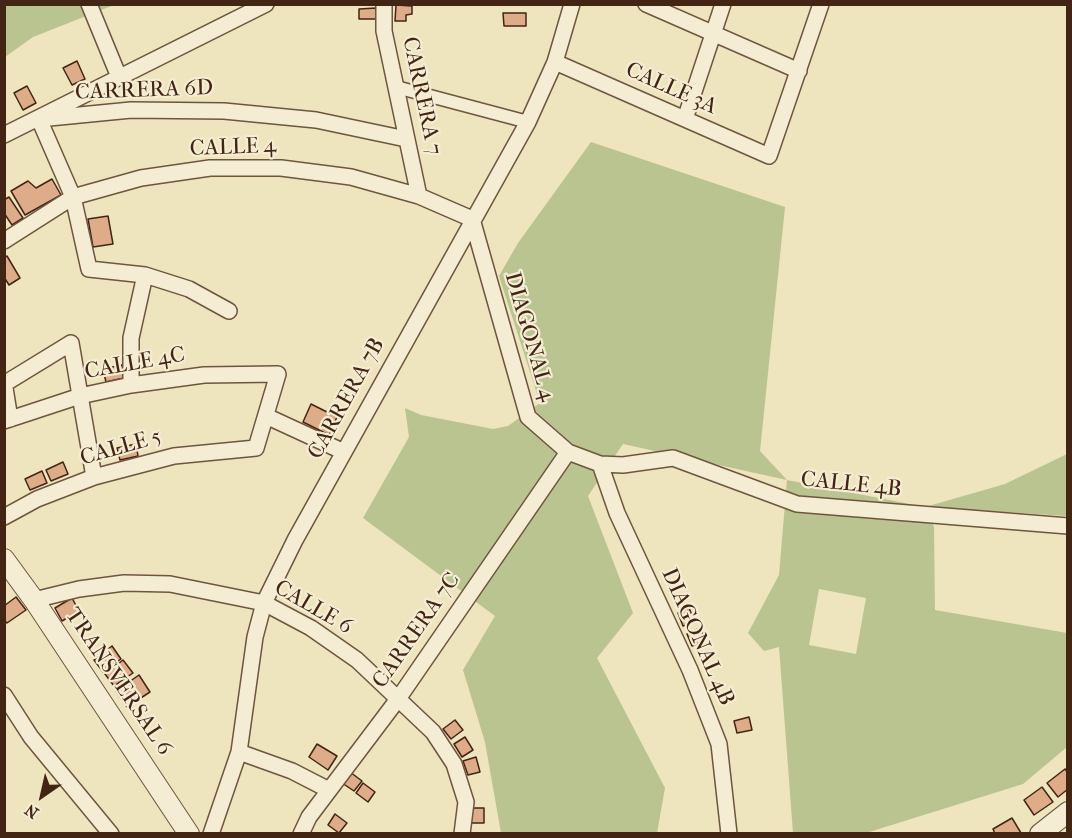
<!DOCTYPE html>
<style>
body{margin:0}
#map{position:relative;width:1072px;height:838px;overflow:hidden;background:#eee4bd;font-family:"IM FELL French Canon",serif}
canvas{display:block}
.frame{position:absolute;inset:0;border:6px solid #432514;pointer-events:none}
.north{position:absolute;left:12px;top:766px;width:60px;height:60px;-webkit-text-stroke:4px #f4edd4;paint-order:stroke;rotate:214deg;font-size:16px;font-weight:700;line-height:24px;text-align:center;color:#432514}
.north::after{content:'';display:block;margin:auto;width:21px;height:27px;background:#432514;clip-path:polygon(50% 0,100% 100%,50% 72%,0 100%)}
</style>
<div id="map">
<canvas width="1072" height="838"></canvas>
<div class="frame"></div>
<div class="north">N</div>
</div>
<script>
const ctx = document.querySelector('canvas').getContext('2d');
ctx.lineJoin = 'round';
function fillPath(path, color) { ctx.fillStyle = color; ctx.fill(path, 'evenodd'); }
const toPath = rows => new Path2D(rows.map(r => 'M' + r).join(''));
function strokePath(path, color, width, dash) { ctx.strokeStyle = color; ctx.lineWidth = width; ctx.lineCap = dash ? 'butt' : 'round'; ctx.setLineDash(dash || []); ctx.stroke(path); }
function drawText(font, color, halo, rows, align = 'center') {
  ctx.font = font + ' "IM FELL French Canon",serif'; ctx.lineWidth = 4.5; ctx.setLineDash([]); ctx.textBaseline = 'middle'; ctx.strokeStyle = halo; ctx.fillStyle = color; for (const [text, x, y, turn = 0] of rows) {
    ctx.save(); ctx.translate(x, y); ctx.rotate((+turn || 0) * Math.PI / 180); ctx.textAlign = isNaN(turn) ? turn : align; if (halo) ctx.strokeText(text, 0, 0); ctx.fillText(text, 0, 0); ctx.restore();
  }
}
fillPath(toPath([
 [5,5,114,5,33,37,5,57],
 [591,142,785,207,760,451,787,480,925,507,1005,484,1067,454,1067,516,926,507,934,527,935,610,1067,633,1067,747,1023,784,866,833,793,833,779,647,764,651,748,633,779,575,787,480,623,444,588,496,633,613,597,658,665,788,657,833,501,833,485,742,463,670,495,616,363,518,409,437,405,408,421,415,493,429,508,426,540,403,499,276,518,243],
 [819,589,866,598,856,654,809,645]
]), '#bac490');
const building = toPath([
 [396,5,412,6,412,14,406,15,406,21,395,21,396,5],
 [376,8,376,19,359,19,359,9,376,8],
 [503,13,526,13,526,26,504,26,503,13],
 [77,61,85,79,72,85,63,68,77,61],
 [27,86,36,103,23,110,14,93,27,86],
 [52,179,61,195,25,215,11,191,28,181,36,188,52,179],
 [9,197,23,218,12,225,4,213,4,200,9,197],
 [108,216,113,244,93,247,88,219,108,216],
 [7,256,20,278,9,285,4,277,4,258,7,256],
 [122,365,124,378,106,382,103,369,122,365],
 [311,404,337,417,329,435,303,422,311,404],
 [136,444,138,456,120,460,117,448,136,444],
 [63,462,68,474,51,481,46,470,63,462],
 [42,471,47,483,30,490,25,479,42,471],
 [16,597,26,610,7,623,4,620,4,606,16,597],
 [72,598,79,611,62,621,55,608,72,598],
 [689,608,695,622,683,626,678,613,689,608],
 [700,628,706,640,692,646,687,634,700,628],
 [112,646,121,659,103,672,94,660,112,646],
 [123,660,133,673,114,686,105,674,123,660],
 [139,675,150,692,127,707,116,691,139,675],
 [749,717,752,730,737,733,734,721,749,717],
 [455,720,463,730,451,739,443,729,455,720],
 [465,737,473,750,462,757,454,744,465,737],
 [317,744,337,756,328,770,309,757,317,744],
 [476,757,480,772,468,775,463,761,476,757],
 [1065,769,1068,773,1068,789,1058,797,1047,783,1065,769],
 [350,772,362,781,354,791,342,783,350,772],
 [363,783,375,792,368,802,356,793,363,783],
 [1042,787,1053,802,1034,815,1024,800,1042,787],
 [471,808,484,808,484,823,471,823,471,808],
 [335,814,347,823,339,833,328,825,335,814],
 [1012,818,1021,833,995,834,993,829,1012,818]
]);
fillPath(building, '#deac89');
strokePath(building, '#432514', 1.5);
const pedestrian = toPath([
 [396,87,528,122]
]);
const minor = toPath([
 [89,4,119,77],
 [384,4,384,31,419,196],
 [646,4,799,71],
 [555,62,769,156,821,4],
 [685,119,723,4],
 [4,135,266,4],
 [472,219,528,417,568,452,600,464,623,465,673,458,797,504,1068,526],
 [4,241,73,197,141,178,210,168,281,168,351,177,419,196,472,219],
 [229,311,189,289,145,275,89,269,73,197,39,119,131,110,224,111,316,120,406,139],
 [4,382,10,419],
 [4,384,71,343,94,477],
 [131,385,131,338,145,275],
 [266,416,344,452],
 [4,421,80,396,131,385,204,375,278,374,256,448,174,456,94,477,37,499,4,517],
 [600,464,617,513,690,670,719,744,729,834],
 [34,600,79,589,124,583,170,584,264,603,311,628,357,660,433,732,454,764,466,802,462,834],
 [4,695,31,737,111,834],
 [239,752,292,771,329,790],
 [211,834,239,752,255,637,264,603,295,540,528,122,555,62,572,4],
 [301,834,309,817,398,699,568,452]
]);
const tertiary = toPath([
 [4,559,34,600,189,834],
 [1040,834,1068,812]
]);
strokePath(pedestrian, '#6e553e', 15);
strokePath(minor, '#6e553e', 18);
strokePath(tertiary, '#6e553e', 22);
strokePath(pedestrian, '#f4edd4', 12);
strokePath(minor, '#f4edd4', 15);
strokePath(tertiary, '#f4edd4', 20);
drawText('22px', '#432514', '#f4edd4', [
 ["CALLE 3A",671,89,24],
 ["CARRERA 6D",144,91,-2],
 ["CARRERA 7",421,96,78],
 ["CALLE 4",233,148,-2],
 ["DIAGONAL 4",529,337,74],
 ["CALLE 4C",135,364,-10],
 ["CARRERA 7B",347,399,-61],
 ["CALLE 5",121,448,-16],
 ["CALLE 4B",851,485,6],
 ["CALLE 6",313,608,30],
 ["CARRERA 7C",417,631,-55],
 ["DIAGONAL 4B",697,637,66],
 ["TRANSVERSAL 6",118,682,56]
]);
</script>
